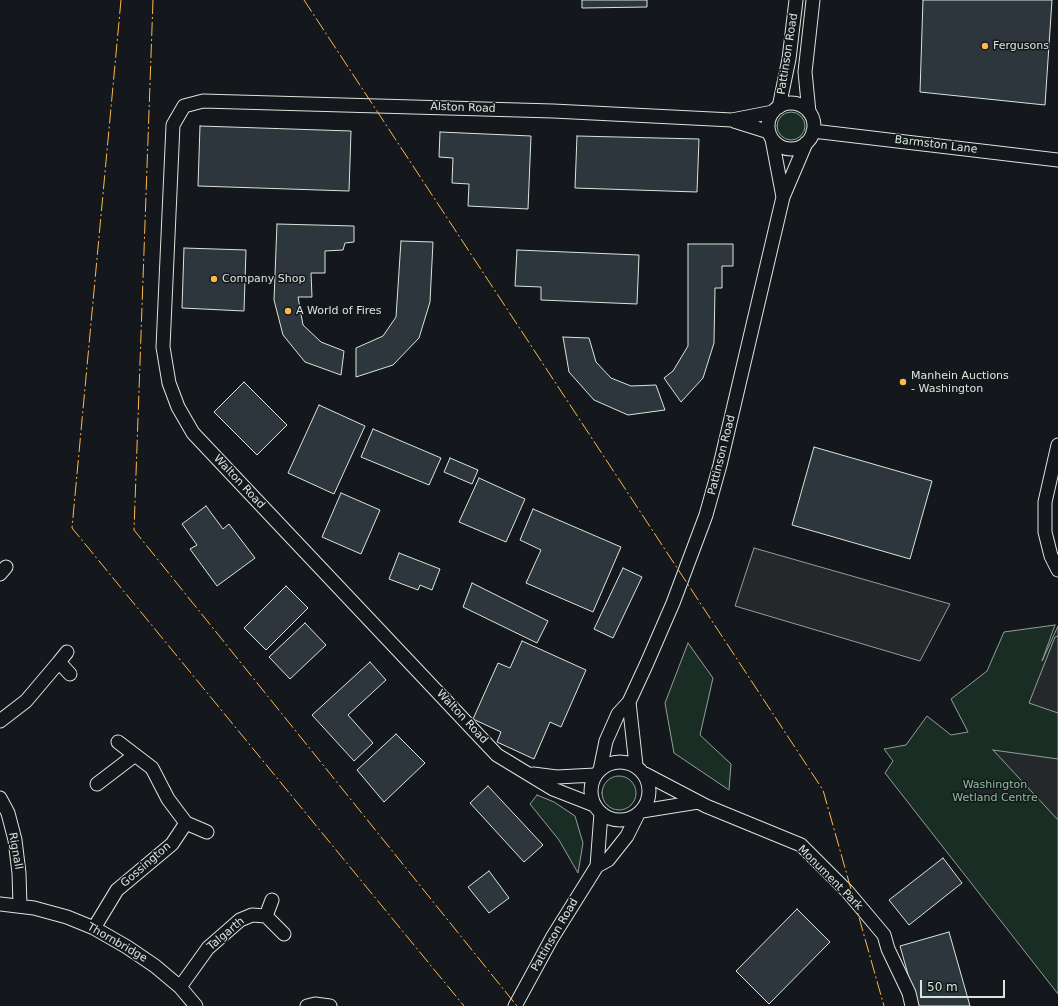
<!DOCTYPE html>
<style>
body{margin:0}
#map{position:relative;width:1058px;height:1006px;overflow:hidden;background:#14181c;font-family:"DejaVu Sans",sans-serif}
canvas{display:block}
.scale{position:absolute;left:920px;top:980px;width:85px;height:18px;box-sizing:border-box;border:2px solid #d8e6dc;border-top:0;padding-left:5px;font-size:12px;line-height:14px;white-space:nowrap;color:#d8e6dc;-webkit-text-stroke:3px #14181c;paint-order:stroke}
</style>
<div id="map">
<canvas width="1058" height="1006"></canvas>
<div class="scale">50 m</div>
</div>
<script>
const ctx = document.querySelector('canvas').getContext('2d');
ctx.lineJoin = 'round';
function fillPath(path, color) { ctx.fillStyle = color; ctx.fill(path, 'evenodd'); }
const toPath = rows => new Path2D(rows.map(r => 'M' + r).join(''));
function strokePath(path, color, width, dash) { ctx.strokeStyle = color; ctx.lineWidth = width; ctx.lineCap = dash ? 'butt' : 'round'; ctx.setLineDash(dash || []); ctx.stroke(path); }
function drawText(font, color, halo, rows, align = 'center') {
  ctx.font = font + ' "DejaVu Sans",sans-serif'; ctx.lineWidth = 3; ctx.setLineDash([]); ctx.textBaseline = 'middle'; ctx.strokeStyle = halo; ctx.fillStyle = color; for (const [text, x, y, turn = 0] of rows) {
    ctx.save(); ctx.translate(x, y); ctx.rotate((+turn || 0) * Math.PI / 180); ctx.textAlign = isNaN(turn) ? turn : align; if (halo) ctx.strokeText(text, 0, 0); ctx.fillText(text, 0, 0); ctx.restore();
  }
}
const green = toPath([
 '777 126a14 14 0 1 1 28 0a14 14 0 1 1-28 0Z',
 [1055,625,1042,661,1058,626,1058,994,885,773,893,761,884,749,906,745,927,716,951,735,968,732,951,699,987,671,1004,632,1055,625],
 [688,643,713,678,700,735,731,764,729,790,674,753,665,703,688,643],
 '602 793a17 17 0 1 1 34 0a17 17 0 1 1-34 0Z',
 [537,795,554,802,575,816,583,843,578,873,559,840,530,804,537,795]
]);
fillPath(green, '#1a2d24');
strokePath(green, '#939e99', 1);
const parking = toPath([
 [754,548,950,604,920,661,735,606,754,548],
 [1058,636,1058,713,1029,703,1055,637,1058,636],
 [993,750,1058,759,1058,820,993,750]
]);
fillPath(parking, '#24282b');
strokePath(parking, '#939e99', 1);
const building = toPath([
 [582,0,647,0,647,7,582,8,582,0],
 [923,0,1052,0,1045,105,920,92,923,0],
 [200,126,351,131,349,191,198,186,200,126],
 [440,132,531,136,528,209,468,206,469,184,452,183,453,158,439,157,440,132],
 [577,136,699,139,697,192,575,188,577,136],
 [277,224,354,226,354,242,345,243,343,250,325,251,325,273,311,273,312,297,298,297,303,325,321,342,344,351,341,375,305,362,283,335,274,300,277,224],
 [401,241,433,242,430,302,419,338,393,365,356,377,356,348,383,336,396,317,401,241],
 [688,244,733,244,733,266,722,266,722,288,715,288,714,343,703,378,681,402,664,378,673,371,688,346,688,244],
 [184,248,246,250,244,311,182,308,184,248],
 [517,250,639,255,637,304,541,300,541,287,515,286,517,250],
 [563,337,589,338,596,362,611,378,631,386,656,385,665,410,628,415,594,400,569,372,563,337],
 [244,382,287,425,257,455,214,412,244,382],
 [319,405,365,426,334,494,288,473,319,405],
 [373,429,441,458,429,485,361,457,373,429],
 [814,447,932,481,910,559,792,525,814,447],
 [450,458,478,470,472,484,444,472,450,458],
 [479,478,525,499,506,542,459,522,479,478],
 [341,493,380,510,361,554,322,537,341,493],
 [206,506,223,529,229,524,255,558,217,586,190,549,197,545,182,524,206,506],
 [533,509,621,547,593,612,526,583,541,550,520,540,533,509],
 [399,553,440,569,432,590,420,585,418,590,389,579,399,553],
 [623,568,642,577,613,638,594,629,623,568],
 [472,583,548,621,537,643,463,607,472,583],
 [286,586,308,608,266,650,244,628,286,586],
 [305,623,326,645,290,679,269,657,305,623],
 [522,641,586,670,561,727,550,722,534,759,497,742,501,732,473,719,498,663,510,668,522,641],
 [370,662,386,680,348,715,373,743,354,761,312,715,370,662],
 [396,734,425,763,384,802,357,770,396,734],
 [488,786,543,845,524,862,470,803,488,786],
 [943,858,962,883,909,925,889,900,943,858],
 [489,871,509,898,489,913,468,887,489,871],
 [797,909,830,942,769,1004,736,971,797,909],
 [949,932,970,1006,917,1006,900,946,949,932]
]);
fillPath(building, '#2c363c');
strokePath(building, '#d8e6dc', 1);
const minor = toPath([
 '768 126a23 23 0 1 1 46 0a23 23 0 1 1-46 0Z',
 [779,107,789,59,796,0],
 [809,112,805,72,813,0],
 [734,121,769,132],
 [813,131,1058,160],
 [772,139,783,197],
 [1058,445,1045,502,1045,532,1051,556,1058,570],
 [0,574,6,567],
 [67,652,59,662,70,674],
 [629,702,636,765],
 [0,721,26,701,59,662],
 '591 791a29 29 0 1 1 58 0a29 29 0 1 1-58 0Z',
 [600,770,606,741,618,714,629,702,647,663,673,603,706,515,720,465,783,197,806,143],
 [533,774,557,777,595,775],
 [645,774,706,806,801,845,847,891,884,935,888,949,909,993,912,1006],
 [97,784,135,755],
 [0,798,8,813,15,840,19,873,20,906],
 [594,805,553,789,497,755,193,433,178,407,169,383,163,347,173,125,184,106,203,101,553,111,732,120,773,112],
 [642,811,698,802],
 [186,823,207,832],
 [597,866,608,860,627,836,638,814],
 [272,900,266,916,284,934],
 [0,904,34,908,67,917,94,928,127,947,155,966,180,987,196,1006],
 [94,928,117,890,172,844,186,823,168,799,152,768,118,742],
 [180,987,208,948,240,920,252,915,266,916],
 [307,1006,315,1004,330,1006],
 [515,1006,552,938,597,866,601,813]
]);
strokePath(minor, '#d8e6dc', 15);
strokePath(minor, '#14181c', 13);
strokePath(toPath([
 [121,0,72,528,464,1006],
 [153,0,134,530,517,1006],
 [304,0,823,790,884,1006]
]), '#ffb74d', 1, [14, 3, 2, 3]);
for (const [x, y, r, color] of [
 [985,46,4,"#ffb74d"],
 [214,279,4,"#ffb74d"],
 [288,311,4,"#ffb74d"],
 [903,382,4,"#ffb74d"]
]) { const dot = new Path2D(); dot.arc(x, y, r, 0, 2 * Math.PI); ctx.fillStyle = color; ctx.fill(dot); strokePath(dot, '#14181c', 1.5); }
drawText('11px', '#d8e6dc', '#14181c', [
 ["Fergusons",993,46],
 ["Company Shop",222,279],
 ["A World of Fires",296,311],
 ["Manhein Auctions",911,376],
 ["- Washington",911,389]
], 'left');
drawText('11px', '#d8e6dc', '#14181c', [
 ["Pattinson Road",788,54,-81],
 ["Alston Road",463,108,2],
 ["Barmston Lane",936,145,7],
 ["Pattinson Road",722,455,-76],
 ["Walton Road",239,482,47],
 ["Walton Road",462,717,47],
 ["Rignall",15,851,80],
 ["Gossington",146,865,-41],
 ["Monument Park",830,878,45],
 ["Talgarth",226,934,-40],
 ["Pattinson Road",555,935,-60],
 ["Thornbridge",117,943,30]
]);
drawText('11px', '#8ac095', '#14181c', [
 ["Washington",995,785],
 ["Wetland Centre",995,798]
]);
</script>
